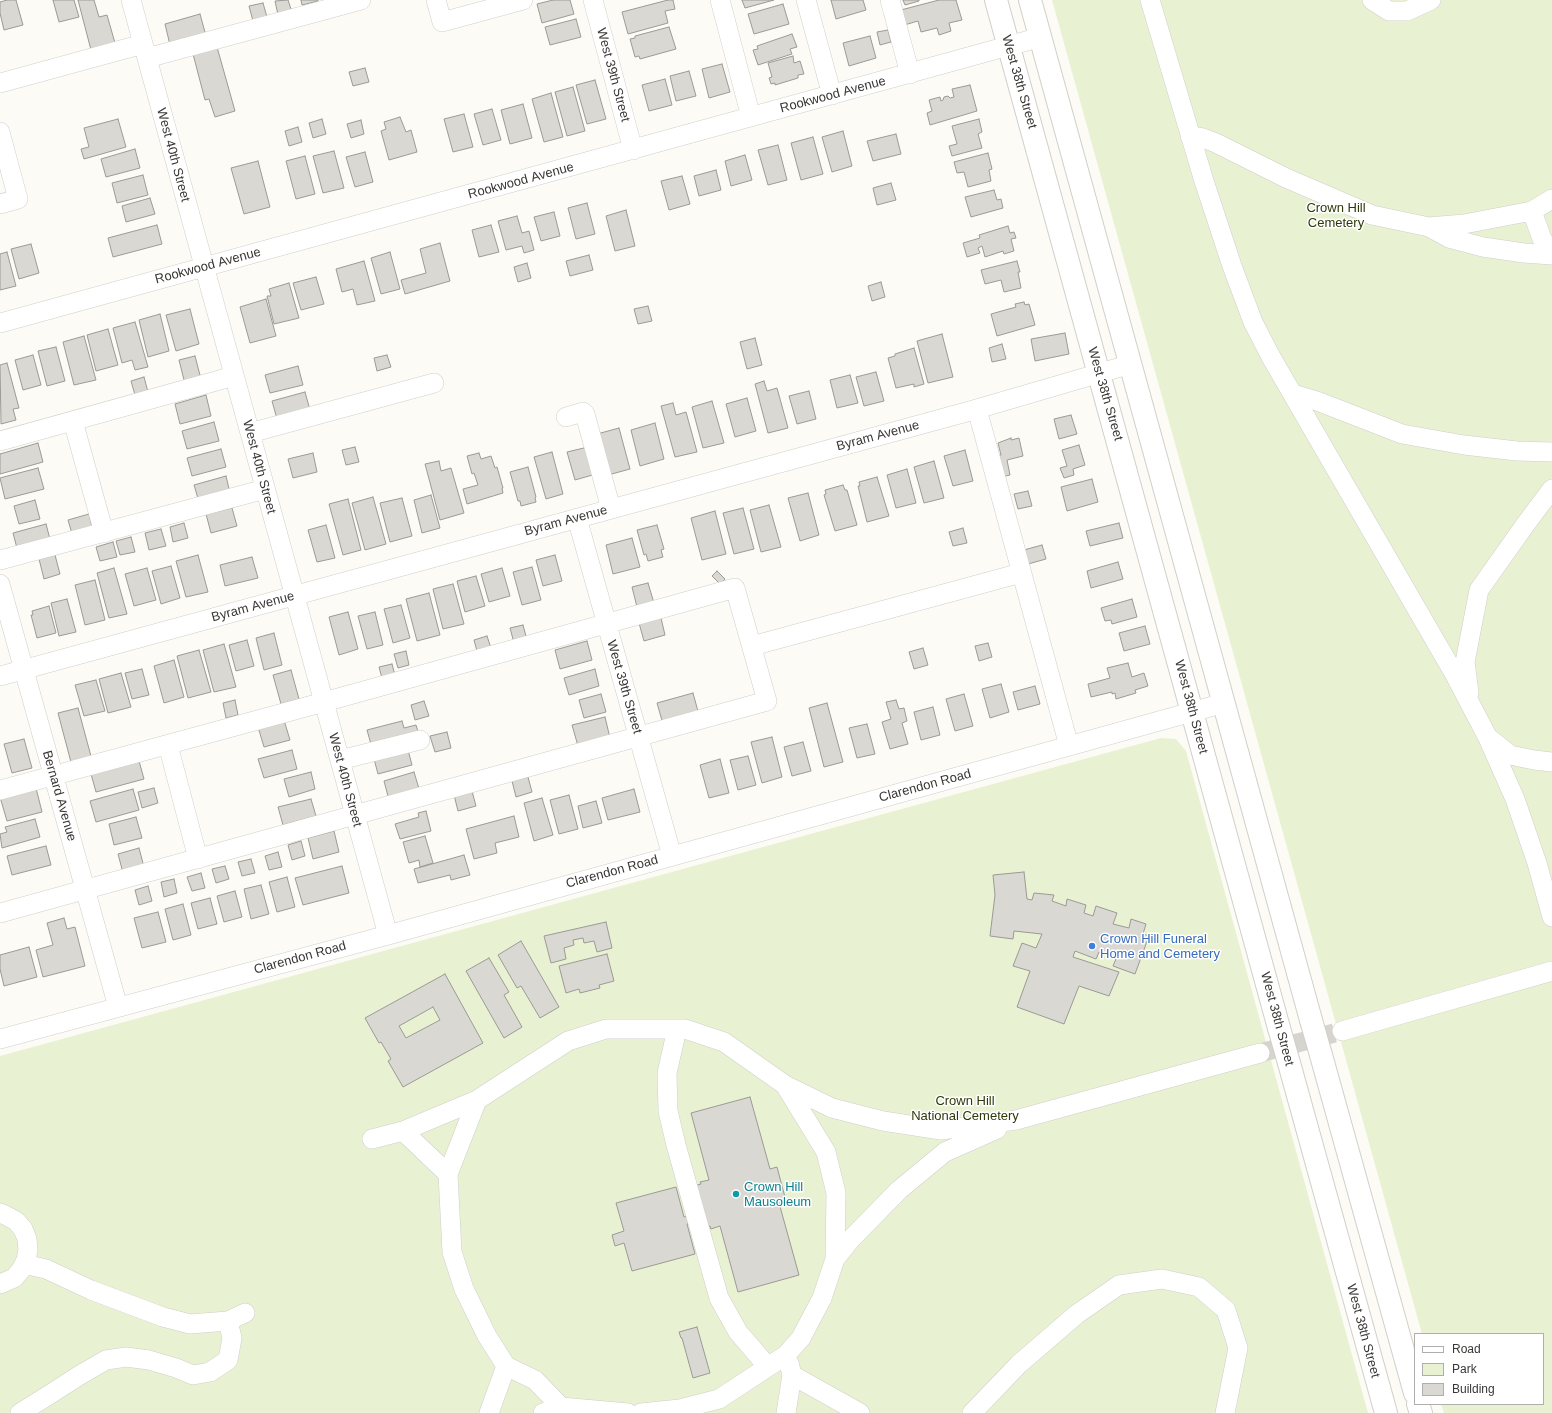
<!DOCTYPE html>
<style>
body{margin:0}
#map{position:relative;width:1552px;height:1413px;overflow:hidden;background:#fdfbf6;font-family:Arial,sans-serif}
canvas{display:block}
.legend{position:absolute;left:1414px;top:1333px;width:130px;height:72px;box-sizing:border-box;background:#fff;border:1px solid #afafae;margin:0;padding:5px 7px;list-style:none;font-size:12px;color:#383735}
.legend li{display:flex;align-items:center;gap:8px;height:20px}
.legend b{width:20px;border:1px solid #afafae}
</style>
<div id="map">
<canvas width="1552" height="1413"></canvas>
<ul class="legend">
<li><b style="height:5px;background:#fff"></b>Road</li>
<li><b style="height:11px;background:#e8f2d2"></b>Park</li>
<li><b style="height:11px;background:#d9d8d2"></b>Building</li>
</ul>
</div>
<script>
const ctx = document.querySelector('canvas').getContext('2d');
ctx.lineJoin = 'round';
function fillPath(path, color) { ctx.fillStyle = color; ctx.fill(path, 'evenodd'); }
const toPath = rows => new Path2D(rows.map(r => 'M' + r).join(''));
function strokePath(path, color, width, dash) { ctx.strokeStyle = color; ctx.lineWidth = width; ctx.lineCap = dash ? 'butt' : 'round'; ctx.setLineDash(dash || []); ctx.stroke(path); }
function drawText(font, color, halo, rows, align = 'center') {
  ctx.font = font + ' Arial,sans-serif'; ctx.lineWidth = 3; ctx.setLineDash([]); ctx.textBaseline = 'middle'; ctx.strokeStyle = halo; ctx.fillStyle = color; for (const [text, x, y, turn = 0] of rows) {
    ctx.save(); ctx.translate(x, y); ctx.rotate((+turn || 0) * Math.PI / 180); ctx.textAlign = isNaN(turn) ? turn : align; if (halo) ctx.strokeText(text, 0, 0); ctx.fillText(text, 0, 0); ctx.restore();
  }
}
fillPath(toPath([
 [1052,0,1552,0,1552,1413,1444,1413,1441,1404,1543,1404,1543,1334,1422,1334],
 [1161,738,1176,739,1186,751,1368,1413,0,1413,0,1056]
]), '#e8f2d2');
const building = toPath([
 [7,0,16,0,23,25,4,30,0,13,0,2,7,0],
 [53,0,74,0,79,17,59,22,53,0],
 [78,0,94,0,99,17,107,15,115,43,91,50,78,0],
 [288,0,292,12,278,15,275,1,288,0],
 [301,0,318,0,318,1,302,5,301,0],
 [553,0,570,0,574,14,542,23,537,4,553,0],
 [668,0,673,0,675,9,665,11,668,23,628,34,622,12,668,0],
 [742,0,774,0,745,8,742,0],
 [831,0,863,0,866,10,836,19,831,0],
 [903,0,919,0,919,1,905,5,903,0],
 [939,0,956,0,962,20,949,23,951,31,939,35,937,28,921,32,918,21,901,26,897,11,939,0],
 [263,3,267,17,253,21,249,6,263,3],
 [783,4,789,24,754,34,748,14,783,4],
 [200,14,206,36,170,45,165,24,200,14],
 [576,19,581,37,550,45,545,27,576,19],
 [669,27,676,49,640,59,639,56,635,57,630,39,635,38,635,36,669,27],
 [888,30,891,42,880,45,877,32,888,30],
 [792,34,797,47,790,49,792,54,758,65,753,50,758,49,757,46,792,34],
 [870,36,876,58,849,66,843,43,870,36],
 [217,47,235,111,215,117,209,99,205,100,193,54,217,47],
 [793,56,794,63,800,61,804,74,798,75,798,78,775,85,775,83,771,84,769,78,772,77,768,63,793,56],
 [722,64,730,92,709,98,702,69,722,64],
 [365,68,369,82,353,86,349,72,365,68],
 [689,71,696,96,676,101,670,76,689,71],
 [665,79,672,105,649,111,642,85,665,79],
 [595,80,606,119,587,124,576,85,595,80],
 [970,85,977,111,930,125,927,113,932,111,929,100,940,97,941,101,943,100,944,97,948,96,950,98,954,97,952,89,970,85],
 [573,87,585,131,567,136,555,92,573,87],
 [551,93,563,137,544,142,532,99,551,93],
 [523,104,532,138,510,144,501,110,523,104],
 [492,109,501,140,483,145,474,114,492,109],
 [464,114,473,147,453,152,444,119,464,114],
 [400,117,406,132,411,130,417,152,389,160,381,131,386,129,384,122,400,117],
 [118,119,126,147,84,159,81,149,89,147,84,128,118,119],
 [322,119,326,134,313,138,309,123,322,119],
 [979,119,982,132,978,134,982,148,952,156,949,146,957,144,952,126,979,119],
 [361,120,364,134,351,138,347,124,361,120],
 [298,127,302,142,289,146,285,131,298,127],
 [843,131,852,166,832,172,822,137,843,131],
 [896,134,901,154,873,161,867,141,896,134],
 [813,137,823,174,801,180,791,143,813,137],
 [778,145,787,180,768,185,758,150,778,145],
 [135,149,140,168,106,177,101,159,135,149],
 [334,151,344,188,323,193,313,156,334,151],
 [365,152,373,182,355,187,346,157,365,152],
 [988,153,992,169,989,170,991,181,968,187,964,172,957,173,954,162,988,153],
 [745,155,752,180,731,186,725,161,745,155],
 [305,156,315,194,296,199,286,161,305,156],
 [258,161,270,207,244,214,231,168,258,161],
 [716,170,721,190,699,196,694,176,716,170],
 [143,175,148,195,117,203,112,183,143,175],
 [682,176,690,204,669,210,661,181,682,176],
 [891,183,896,200,877,205,873,188,891,183],
 [994,190,997,200,1001,199,1003,208,971,217,965,197,994,190],
 [150,198,155,214,126,222,122,206,150,198],
 [587,203,595,234,576,239,568,208,587,203],
 [626,210,635,246,615,251,606,216,626,210],
 [554,212,560,236,541,241,534,217,554,212],
 [517,216,522,233,529,231,534,250,524,253,522,246,506,250,498,221,517,216],
 [157,225,162,244,113,257,108,238,157,225],
 [491,225,499,252,479,257,472,230,491,225],
 [1008,226,1010,233,1014,232,1016,238,1011,239,1014,251,1004,254,1003,251,985,257,982,246,978,248,980,253,967,257,963,243,980,238,979,235,1008,226],
 [440,243,450,281,405,294,401,280,426,273,420,249,440,243],
 [31,244,39,273,19,279,11,249,31,244],
 [7,252,16,286,0,290,0,254,7,252],
 [390,252,400,289,381,294,371,258,390,252],
 [589,255,593,270,570,276,566,261,589,255],
 [364,261,375,301,357,305,353,289,342,292,336,269,364,261],
 [1017,261,1020,272,1018,272,1021,288,1004,292,1001,280,985,284,981,270,1017,261],
 [527,263,531,278,518,282,514,267,527,263],
 [316,277,324,304,301,310,293,283,316,277],
 [881,282,885,297,872,301,868,286,881,282],
 [289,283,299,318,274,324,267,296,271,296,269,289,289,283],
 [266,299,276,336,250,343,240,307,266,299],
 [1024,302,1025,305,1029,304,1035,325,997,336,991,314,1016,307,1015,304,1024,302],
 [648,306,652,321,638,324,634,309,648,306],
 [190,309,199,344,176,351,166,315,190,309],
 [160,314,169,351,148,357,139,320,160,314],
 [135,322,148,367,135,370,132,360,122,363,113,328,135,322],
 [108,329,118,365,96,371,87,335,108,329],
 [1065,333,1069,354,1035,361,1031,339,1065,333],
 [942,334,953,377,928,383,917,341,942,334],
 [84,336,96,380,74,385,63,342,84,336],
 [755,338,762,365,747,369,740,342,755,338],
 [1002,344,1006,359,992,362,989,348,1002,344],
 [56,347,65,381,47,386,38,351,56,347],
 [914,348,924,384,914,387,914,384,896,388,888,358,895,356,895,354,914,348],
 [33,355,41,385,23,390,15,360,33,355],
 [387,355,391,367,377,371,374,358,387,355],
 [195,356,201,379,185,384,179,360,195,356],
 [7,363,19,408,13,409,16,420,1,424,0,365,7,363],
 [298,366,303,385,270,393,265,375,298,366],
 [876,372,884,401,864,406,856,377,876,372],
 [850,375,858,403,837,408,830,380,850,375],
 [144,377,148,392,135,395,131,381,144,377],
 [764,381,767,391,777,388,788,428,768,433,755,384,764,381],
 [809,391,816,419,797,424,789,396,809,391],
 [305,392,310,410,277,419,272,401,305,392],
 [206,395,211,416,180,424,175,404,206,395],
 [747,398,756,431,735,437,726,404,747,398],
 [712,401,724,443,703,448,692,407,712,401],
 [673,403,676,415,686,412,697,452,675,457,661,406,673,403],
 [1071,415,1077,434,1059,439,1054,419,1071,415],
 [214,422,219,441,187,449,182,431,214,422],
 [655,423,664,459,640,466,631,430,655,423],
 [619,428,630,469,608,475,597,434,619,428],
 [1011,438,1011,440,1019,438,1023,456,1007,460,1010,475,1001,477,995,457,1001,455,998,443,1011,438],
 [38,443,43,462,0,474,0,454,38,443],
 [1079,445,1085,465,1073,469,1074,475,1064,478,1060,468,1067,466,1062,450,1079,445],
 [355,447,359,462,346,465,342,450,355,447],
 [588,447,596,474,575,480,567,452,588,447],
 [221,449,226,467,192,476,187,458,221,449],
 [965,450,973,481,953,486,944,456,965,450],
 [552,452,563,494,546,499,534,457,552,452],
 [313,453,317,472,293,478,288,459,313,453],
 [479,453,481,459,491,456,495,468,497,467,503,488,502,488,503,493,467,504,463,489,478,485,474,473,472,474,467,456,479,453],
 [439,461,441,471,451,468,464,513,440,520,425,464,439,461],
 [934,461,944,498,924,503,914,467,934,461],
 [528,467,536,497,535,498,536,502,521,506,520,501,518,501,510,472,528,467],
 [38,468,44,489,5,499,0,478,38,468],
 [907,469,916,503,896,508,887,475,907,469],
 [226,476,230,493,199,502,194,485,226,476],
 [877,477,889,516,867,522,858,486,860,486,859,482,877,477],
 [1092,479,1098,502,1067,511,1061,487,1092,479],
 [843,485,845,490,847,490,857,525,835,531,824,495,826,494,825,490,843,485],
 [1028,491,1032,506,1018,509,1014,494,1028,491],
 [808,493,819,535,800,541,788,498,808,493],
 [431,495,440,528,422,533,414,500,431,495],
 [373,497,386,544,365,550,352,503,373,497],
 [402,498,412,536,390,542,380,503,402,498],
 [348,499,361,550,343,555,329,504,348,499],
 [35,500,40,519,19,524,14,506,35,500],
 [769,505,781,547,761,552,750,510,769,505],
 [232,508,237,526,211,533,206,514,232,508],
 [743,508,754,549,734,554,723,513,743,508],
 [715,511,726,554,702,560,691,518,715,511],
 [89,514,93,531,73,537,68,520,89,514],
 [184,523,188,538,173,542,170,527,184,523],
 [1119,523,1123,538,1090,546,1086,531,1119,523],
 [46,524,51,543,18,552,13,533,46,524],
 [326,525,335,558,317,562,308,530,326,525],
 [657,525,664,549,661,550,663,557,648,561,646,554,644,555,637,530,657,525],
 [963,528,967,543,953,546,949,532,963,528],
 [161,529,166,546,149,550,145,533,161,529],
 [131,537,135,552,120,555,116,541,131,537],
 [632,538,640,567,613,574,606,545,632,538],
 [113,542,117,557,100,561,96,547,113,542],
 [1042,545,1046,559,1028,564,1024,550,1042,545],
 [55,555,60,574,44,579,39,559,55,555],
 [198,555,208,592,186,597,176,561,198,555],
 [555,555,562,581,543,586,536,560,555,555],
 [252,557,258,578,225,586,220,565,252,557],
 [1118,562,1123,579,1091,588,1087,571,1118,562],
 [171,566,180,598,161,604,152,571,171,566],
 [532,567,541,600,522,605,513,572,532,567],
 [114,568,127,614,109,618,97,573,114,568],
 [147,568,156,600,134,606,125,574,147,568],
 [502,568,510,596,489,602,481,574,502,568],
 [717,571,725,579,720,584,712,576,717,571],
 [476,576,485,606,465,612,457,581,476,576],
 [95,580,105,620,85,625,75,585,95,580],
 [648,583,654,603,637,607,632,587,648,583],
 [453,584,464,624,443,629,433,589,453,584],
 [429,593,440,635,417,641,406,599,429,593],
 [67,599,76,632,59,636,51,603,67,599],
 [1132,599,1137,617,1112,624,1111,620,1105,621,1101,608,1132,599],
 [401,605,410,638,393,643,384,609,401,605],
 [49,606,56,633,37,638,31,615,33,615,32,611,49,606],
 [348,612,358,649,339,655,329,617,348,612],
 [375,612,383,645,367,649,358,616,375,612],
 [661,618,665,635,644,641,639,623,661,618],
 [523,625,527,640,514,643,510,628,523,625],
 [1145,626,1150,644,1124,651,1119,633,1145,626],
 [274,633,282,665,264,670,256,638,274,633],
 [487,636,492,651,478,655,474,640,487,636],
 [247,640,254,666,236,671,229,645,247,640],
 [587,641,592,660,560,669,555,650,587,641],
 [988,643,992,657,979,661,975,646,988,643],
 [224,644,236,687,214,692,203,650,224,644],
 [923,648,928,665,914,669,909,652,923,648],
 [199,650,211,692,188,698,177,656,199,650],
 [406,651,409,665,398,668,394,654,406,651],
 [174,660,184,697,164,703,154,666,174,660],
 [1128,663,1132,677,1144,673,1148,686,1135,690,1136,693,1116,699,1115,693,1112,694,1112,692,1091,697,1088,684,1110,678,1107,668,1128,663],
 [392,664,396,679,383,682,379,667,392,664],
 [142,669,149,695,132,699,125,673,142,669],
 [595,669,599,686,569,695,564,678,595,669],
 [291,670,299,699,281,704,273,675,291,670],
 [121,673,131,707,108,713,99,679,121,673],
 [96,680,105,711,84,716,75,685,96,680],
 [1001,684,1009,712,990,718,982,689,1001,684],
 [1035,686,1040,704,1018,710,1013,692,1035,686],
 [693,693,699,715,663,724,657,703,693,693],
 [601,694,606,712,584,718,579,700,601,694],
 [964,694,973,726,955,731,946,699,964,694],
 [235,700,238,715,226,718,223,703,235,700],
 [896,700,899,709,904,708,907,721,902,723,908,744,890,749,882,722,891,719,886,702,896,700],
 [424,701,429,716,415,720,411,705,424,701],
 [827,703,843,762,824,767,809,708,827,703],
 [933,707,940,735,921,740,914,712,933,707],
 [78,708,92,760,72,766,58,713,78,708],
 [605,717,610,738,578,746,572,725,605,717],
 [284,720,290,740,264,747,258,727,284,720],
 [402,721,404,728,416,725,419,735,372,748,367,730,402,721],
 [867,724,875,754,857,758,849,728,867,724],
 [447,732,451,748,435,752,430,736,447,732],
 [772,737,782,777,762,783,751,742,772,737],
 [24,739,32,768,12,773,4,744,24,739],
 [803,742,811,771,792,776,784,747,803,742],
 [407,746,412,765,378,774,373,755,407,746],
 [292,750,297,769,264,778,258,759,292,750],
 [748,756,756,785,738,790,730,760,748,756],
 [720,759,729,793,709,798,700,765,720,759],
 [139,761,144,779,96,792,91,774,139,761],
 [311,772,315,789,289,797,284,779,311,772],
 [414,772,420,792,389,800,384,781,414,772],
 [528,777,532,792,516,797,512,781,528,777],
 [36,788,42,812,7,821,0,797,36,788],
 [154,788,158,803,142,808,138,792,154,788],
 [133,789,139,810,96,822,90,801,133,789],
 [634,789,640,812,608,820,602,798,634,789],
 [472,791,476,806,458,811,454,795,472,791],
 [569,795,578,829,559,834,550,800,569,795],
 [542,798,553,835,534,841,524,803,542,798],
 [311,799,316,816,283,825,278,807,311,799],
 [596,801,602,823,583,828,578,806,596,801],
 [426,811,431,831,400,839,395,824,419,817,418,813,426,811],
 [514,816,519,837,495,843,497,853,474,859,466,829,514,816],
 [136,817,142,838,114,845,109,824,136,817],
 [35,819,40,837,2,848,0,834,7,832,5,827,35,819],
 [334,831,339,852,313,859,308,838,334,831],
 [425,836,433,863,420,867,419,860,409,863,403,842,425,836],
 [301,841,305,856,292,860,288,845,301,841],
 [46,846,51,865,12,875,7,856,46,846],
 [139,848,144,867,123,873,118,854,139,848],
 [278,852,282,867,269,870,265,856,278,852],
 [464,855,470,875,451,880,450,875,418,883,414,869,464,855],
 [251,859,255,873,242,876,238,862,251,859],
 [225,866,229,879,216,883,212,869,225,866],
 [342,866,349,893,303,905,295,878,342,866],
 [1024,872,1027,899,1032,900,1034,893,1054,895,1052,901,1066,906,1067,899,1086,905,1084,913,1093,916,1096,906,1117,913,1113,924,1129,928,1131,919,1146,924,1143,934,1149,936,1135,974,1113,966,1116,959,1099,952,1096,959,1075,951,1073,957,1119,972,1109,996,1079,986,1064,1024,1017,1007,1030,971,1013,966,1022,943,1036,948,1042,934,1014,931,1013,939,990,936,995,895,993,875,1024,872],
 [201,873,205,888,192,891,187,877,201,873],
 [287,877,295,907,277,912,269,882,287,877],
 [174,879,177,893,164,897,161,882,174,879],
 [261,885,269,914,251,919,244,889,261,885],
 [148,886,152,901,139,905,135,890,148,886],
 [235,891,242,917,224,922,217,896,235,891],
 [210,898,217,924,198,929,191,903,210,898],
 [183,904,191,935,173,940,165,909,183,904],
 [158,912,166,942,142,948,134,918,158,912],
 [64,918,67,929,75,927,85,966,43,977,36,950,53,945,47,923,64,918],
 [606,922,612,948,597,952,594,941,584,943,583,938,573,940,574,945,564,948,566,959,551,963,544,936,606,922],
 [521,941,559,1007,540,1018,521,986,517,988,498,955,521,941],
 [29,947,37,977,4,986,0,969,0,955,29,947],
 [607,954,614,981,599,985,600,988,580,993,579,989,566,993,559,966,607,954],
 [489,958,509,992,504,995,522,1027,504,1038,466,971,489,958],
 [445,974,483,1043,403,1087,388,1061,391,1059,381,1042,379,1043,365,1018,445,974],
 [433,1007,440,1020,406,1038,399,1026,433,1007],
 [750,1097,770,1169,777,1167,786,1201,779,1203,799,1275,738,1292,720,1226,711,1229,710,1226,696,1230,694,1222,687,1224,695,1254,632,1271,624,1243,615,1246,612,1235,624,1231,616,1203,676,1187,684,1217,693,1215,686,1188,701,1184,700,1182,709,1180,691,1113,750,1097],
 [697,1327,710,1373,693,1378,682,1338,681,1338,679,1332,697,1327]
]);
fillPath(building, '#d9d8d2');
strokePath(building, '#9c9a95', 1);
strokePath(toPath([
 [1260,1053,1342,1031]
]), '#d6d4cf', 19, [19, 10]);
const minor = toPath([
 [131,0,388,935],
 [436,0,442,22,523,0],
 [593,0,633,150],
 [720,0,751,117],
 [806,0,832,95],
 [890,0,910,74],
 [1150,0,1204,181,1232,266,1253,322,1271,357,1455,675,1487,736,1515,799,1537,863,1552,917],
 [1372,0,1389,11,1407,11,1431,0],
 [147,58,361,0],
 [0,83,143,44],
 [0,132,18,199,0,204],
 [1190,136,1203,138,1216,143,1286,178,1372,215,1429,227,1464,224,1532,211,1552,199],
 [1532,211,1542,239,1552,254],
 [1429,227,1449,238,1483,247,1524,253,1552,255],
 [0,323,1041,37],
 [1293,394,1317,401,1402,434,1464,445,1517,451,1552,452],
 [977,409,1069,746],
 [566,417,583,412,585,414,611,509],
 [73,421,104,533],
 [250,433,434,383],
 [0,441,234,376],
 [577,518,672,856],
 [0,560,265,489],
 [0,584,118,1007],
 [752,646,1021,573],
 [0,676,970,411,1131,364],
 [1469,693,1465,662,1479,590,1525,525,1552,489],
 [1490,739,1510,755,1534,760,1552,762],
 [168,745,198,859],
 [340,760,420,740],
 [0,790,324,702,735,588,767,701,0,913],
 [677,1029,667,1073,668,1111,676,1145,719,1298,738,1332,768,1367],
 [1342,1031,1552,971],
 [0,1039,388,935,1224,703],
 [785,1085,832,1108,883,1121,941,1130,1016,1120,1260,1053],
 [403,1131,448,1174],
 [372,1139,403,1131,477,1100],
 [0,1213,5,1215,16,1221,23,1229,27,1239,28,1250,26,1260,21,1270,14,1278,0,1284],
 [835,1259,851,1239,899,1190,945,1152,997,1129],
 [24,1264,46,1269,91,1290,163,1317,190,1324,228,1321,245,1313],
 [792,1375,860,1413],
 [20,1413,52,1393,80,1375,106,1360,126,1357,149,1360,176,1368,193,1375,210,1372,228,1360,232,1338,228,1321],
 [489,1413,506,1366],
 [543,1413,561,1407],
 [628,1413,561,1407,535,1380,506,1366,487,1336,464,1289,452,1252,448,1174,477,1100,568,1041,606,1029,685,1029,724,1042,785,1085,826,1152,836,1193,835,1259,822,1298,801,1338,786,1355,719,1399,680,1409,641,1413],
 [786,1413,792,1375,789,1363],
 [972,1413,1019,1364,1077,1314,1119,1285,1162,1279,1199,1287,1226,1310,1238,1348,1225,1413]
]);
const major = toPath([
 [996,0,1279,1028],
 [1030,0,1311,1020],
 [1321,1055,1415,1393],
 [1289,1063,1386,1413],
 [1418,1404,1421,1413]
]);
strokePath(minor, '#d0cfc9', 20);
strokePath(major, '#d0cfc9', 24);
strokePath(minor, '#fff', 19);
strokePath(major, '#fff', 22);
const majorBridge = toPath([
 [1311,1020,1321,1055],
 [1279,1028,1289,1063]
]);
strokePath(majorBridge, '#d0cfc9', 24, []);
strokePath(majorBridge, '#fff', 22);
for (const [x, y, r, color] of [
 [1092,946,4,"#3f7fe0"],
 [736,1194,4,"#0f9aa8"]
]) { const dot = new Path2D(); dot.arc(x, y, r, 0, 2 * Math.PI); ctx.fillStyle = color; ctx.fill(dot); strokePath(dot, '#fff', 1.5); }
drawText('13px', '#383735', '#fff', [
 ["West 39th Street",613,75,75],
 ["West 38th Street",1019,82,74],
 ["Rookwood Avenue",833,95,-15],
 ["West 40th Street",173,155,75],
 ["Rookwood Avenue",521,181,-15],
 ["Rookwood Avenue",208,266,-15],
 ["West 38th Street",1105,394,74],
 ["Byram Avenue",878,436,-15],
 ["West 40th Street",259,467,75],
 ["Byram Avenue",566,521,-15],
 ["Byram Avenue",253,607,-15],
 ["West 39th Street",624,687,74],
 ["West 38th Street",1191,707,75],
 ["West 40th Street",345,780,75],
 ["Clarendon Road",925,786,-15],
 ["Bernard Avenue",59,796,74],
 ["Clarendon Road",612,872,-15],
 ["Clarendon Road",300,958,-15],
 ["West 38th Street",1277,1019,75],
 ["West 38th Street",1363,1331,75]
]);
drawText('13px', '#2e3809', '#fff', [
 ["Crown Hill",1336,208],
 ["Cemetery",1336,223],
 ["Crown Hill",965,1101],
 ["National Cemetery",965,1116]
]);
drawText('13px', '#366cbe', '#fff', [
 ["Crown Hill Funeral",1100,939],
 ["Home and Cemetery",1100,954]
], 'left');
drawText('13px', '#0d838f', '#fff', [
 ["Crown Hill",744,1187],
 ["Mausoleum",744,1202]
], 'left');
</script>
